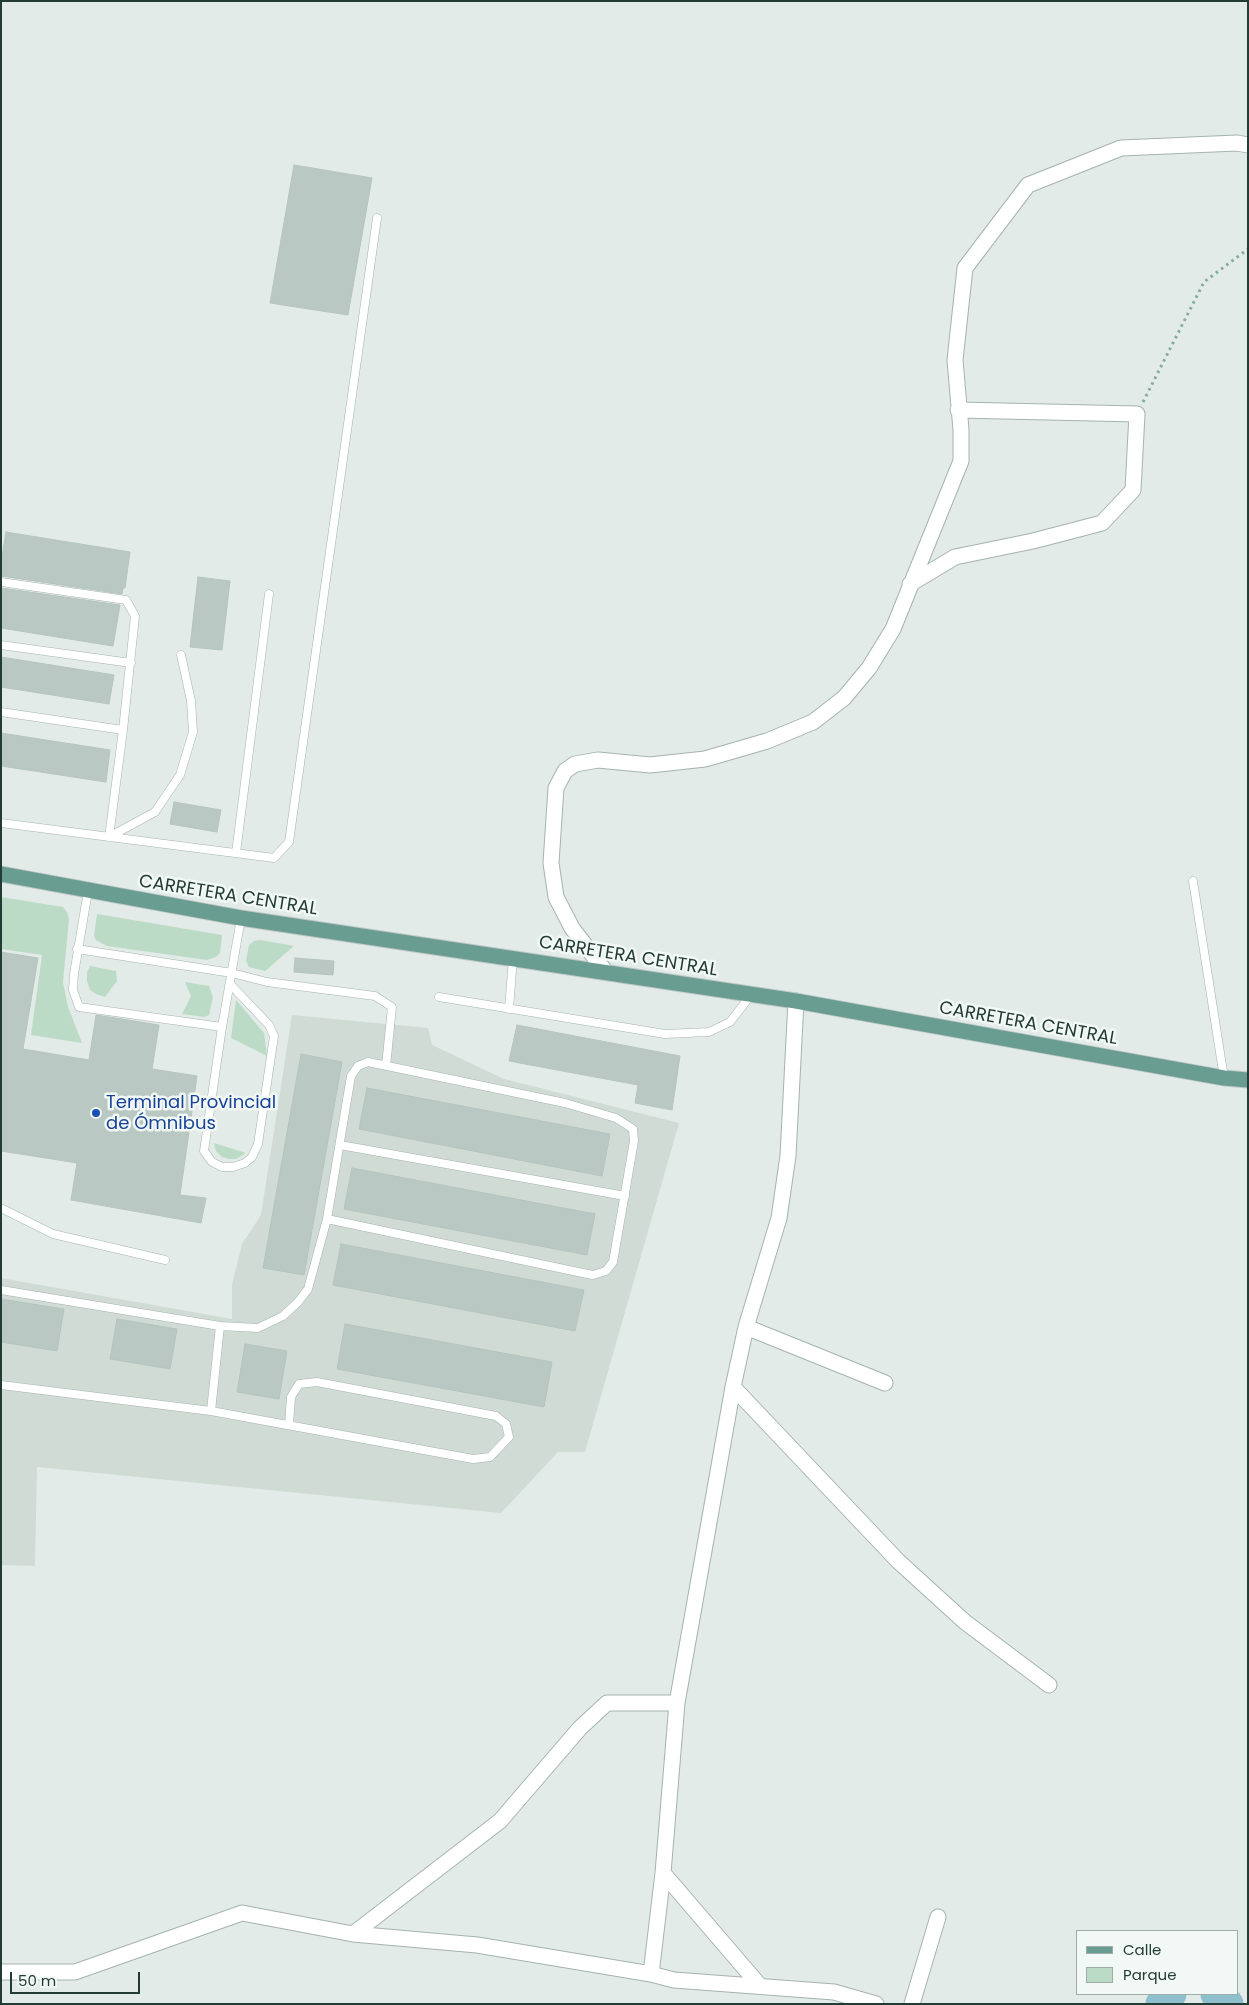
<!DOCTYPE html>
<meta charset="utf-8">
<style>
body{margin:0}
#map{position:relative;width:1249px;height:2005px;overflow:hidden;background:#e2ebe7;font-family:Poppins,sans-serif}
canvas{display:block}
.frame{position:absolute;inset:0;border:2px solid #233b35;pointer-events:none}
.legend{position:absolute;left:1076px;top:1930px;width:162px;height:65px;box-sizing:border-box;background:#f2f8f5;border:1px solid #9faca8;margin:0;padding:6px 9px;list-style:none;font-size:15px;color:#233b35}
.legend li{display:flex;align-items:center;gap:10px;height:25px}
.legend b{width:25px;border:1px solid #9faca8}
.scale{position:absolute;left:10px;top:1972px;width:130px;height:22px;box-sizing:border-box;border:2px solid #233b35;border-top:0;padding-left:6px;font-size:15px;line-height:18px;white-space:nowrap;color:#233b35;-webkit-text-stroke:4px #f2f8f5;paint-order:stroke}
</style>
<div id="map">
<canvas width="1249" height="2005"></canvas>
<div class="frame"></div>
<ul class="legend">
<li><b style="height:6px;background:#699d92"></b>Calle</li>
<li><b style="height:14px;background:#bcdbc6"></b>Parque</li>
</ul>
<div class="scale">50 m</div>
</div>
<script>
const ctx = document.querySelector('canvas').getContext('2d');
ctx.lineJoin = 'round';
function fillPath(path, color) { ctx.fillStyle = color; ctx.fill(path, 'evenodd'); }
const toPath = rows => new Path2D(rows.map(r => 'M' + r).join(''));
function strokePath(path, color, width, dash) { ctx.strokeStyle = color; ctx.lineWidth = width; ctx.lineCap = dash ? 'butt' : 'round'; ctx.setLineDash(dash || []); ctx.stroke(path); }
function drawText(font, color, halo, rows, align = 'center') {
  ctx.font = font + ' Poppins,sans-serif'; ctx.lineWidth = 5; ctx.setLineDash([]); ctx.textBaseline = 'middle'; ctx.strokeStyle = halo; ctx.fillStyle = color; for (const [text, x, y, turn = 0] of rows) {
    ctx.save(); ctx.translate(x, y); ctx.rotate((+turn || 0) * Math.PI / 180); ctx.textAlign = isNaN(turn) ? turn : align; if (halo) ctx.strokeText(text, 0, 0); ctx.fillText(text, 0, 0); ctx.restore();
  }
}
fillPath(toPath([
 [292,1015,428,1028,432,1045,504,1079,679,1123,585,1452,558,1452,501,1513,37,1467,35,1566,1,1565,1,1278,232,1319,232,1285,242,1244,261,1215]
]), '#d0dbd6');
fillPath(toPath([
 [1,897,63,907,67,912,69,919,63,982,68,1007,82,1043,31,1035,42,955,1,949],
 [97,914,222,935,220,953,216,957,207,960,107,946,96,940,94,936],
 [260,940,294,946,265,971,249,967,246,961,249,945,254,941],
 [90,966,116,971,117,981,105,997,96,994,90,990,87,981,87,972],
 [185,982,209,986,213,997,209,1015,204,1017,182,1014,191,996],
 [236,1000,264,1033,267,1056,231,1038],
 [214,1143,246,1153,236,1159,229,1159,222,1157,216,1151]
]), '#bcdbc6');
strokePath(toPath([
 [1216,1994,1228,2004],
 [1161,2004,1171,1994]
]), '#8dc0cc', 31);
const building = toPath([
 [294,165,372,178,348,315,270,303,294,165],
 [6,532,130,552,125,588,123,588,122,594,1,576,1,563,6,532],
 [198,577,230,581,222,650,190,647,198,577],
 [1,588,120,605,113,646,1,628,1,588],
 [1,657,114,675,109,704,1,687,1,657],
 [1,733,110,750,106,782,1,766,1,733],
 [174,802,221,810,217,832,170,824,174,802],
 [1,952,38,958,23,1049,89,1060,96,1015,122,1019,159,1025,152,1069,197,1076,180,1195,206,1198,201,1223,71,1200,77,1163,1,1151,1,952],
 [295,958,334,961,333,975,294,972,295,958],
 [517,1025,680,1056,672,1110,635,1103,638,1085,509,1061,517,1025],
 [301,1054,342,1062,304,1275,263,1268,301,1054],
 [367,1088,610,1134,602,1176,359,1129,367,1088],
 [352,1168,595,1214,587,1255,344,1209,352,1168],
 [341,1244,584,1290,575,1331,333,1285,341,1244],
 [1,1299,64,1309,57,1351,1,1342,1,1299],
 [117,1319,177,1329,170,1369,110,1359,117,1319],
 [345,1324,552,1362,544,1407,337,1369,345,1324],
 [245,1344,287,1351,279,1399,237,1392,245,1344]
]);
fillPath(building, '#bac8c3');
strokePath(building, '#b5c4be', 1);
const service = toPath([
 [1,582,126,600,135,616,123,730,109,837],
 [1,645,131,663],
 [1,712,123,730],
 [1,823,274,858,289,842,377,218],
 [109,837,155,812,180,775,193,732,191,701,181,655],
 [236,853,269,594],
 [1193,881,1224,1078],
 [88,891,74,974,73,990,79,1007,222,1027],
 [77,949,232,973,267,982,375,996,392,1007,386,1066],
 [230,984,269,1025,274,1036,258,1144,252,1157,245,1163,233,1167,222,1167,212,1162,204,1151,222,1027,241,918],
 [439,997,665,1034,709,1032,730,1022,751,995],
 [509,1009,513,958],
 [368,1062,565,1103,616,1118,633,1129,634,1141,613,1262,606,1271,593,1275,578,1272,327,1219,351,1076,358,1066,368,1062],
 [340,1145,625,1196],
 [1,1208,53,1234,165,1260],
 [1,1290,220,1326,258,1328,283,1316,298,1302,308,1289,327,1219],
 [1,1385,211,1411,220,1326],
 [211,1411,473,1459,490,1457,509,1437,506,1424,496,1416,317,1382,299,1384,291,1397,289,1425]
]);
const minor = toPath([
 [910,584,955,557,1033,541,1102,523,1133,490,1137,414,958,410],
 [605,971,572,928,556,897,551,863,556,788,565,771,575,764,598,760,650,765,705,759,767,741,813,722,844,698,869,668,893,629,961,461,961,430,955,360,965,268,1028,185,1121,148,1237,143,1248,145],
 [746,1327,885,1383],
 [733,1387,898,1561,965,1622,1049,1685],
 [663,1873,760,1986],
 [353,1934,500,1821,580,1728,607,1703,677,1703],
 [1,1972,75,1972,242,1913,353,1934,477,1945,651,1974,674,1980,834,1992,876,2004],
 [651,1974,663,1873,677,1703,733,1387,746,1327,779,1218,788,1156,796,1001],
 [912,2004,938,1917]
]);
const primary = toPath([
 [1,874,241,918,796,1001,1224,1078,1248,1080]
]);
strokePath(service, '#a5b3ae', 9);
strokePath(minor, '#a5b3ae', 17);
strokePath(primary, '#c1c8c6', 17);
strokePath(toPath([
 [1143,402,1204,282,1248,249]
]), '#84aca1', 3, [2.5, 4]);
strokePath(service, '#fff', 8);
strokePath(minor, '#fff', 15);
strokePath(primary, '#699d92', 15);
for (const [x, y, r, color] of [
 [96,1113,5,"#1a4fb4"]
]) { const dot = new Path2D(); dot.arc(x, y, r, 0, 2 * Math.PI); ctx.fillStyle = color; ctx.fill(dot); strokePath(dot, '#f2f8f5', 2); }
drawText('18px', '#233b35', '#f2f8f5', [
 ["CARRETERA CENTRAL",228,896,9],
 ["CARRETERA CENTRAL",628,957,9],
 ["CARRETERA CENTRAL",1028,1024,10]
]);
drawText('18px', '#164399', '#f2f8f5', [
 ["Terminal Provincial",106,1103],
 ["de Ómnibus",106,1124]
], 'left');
</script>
